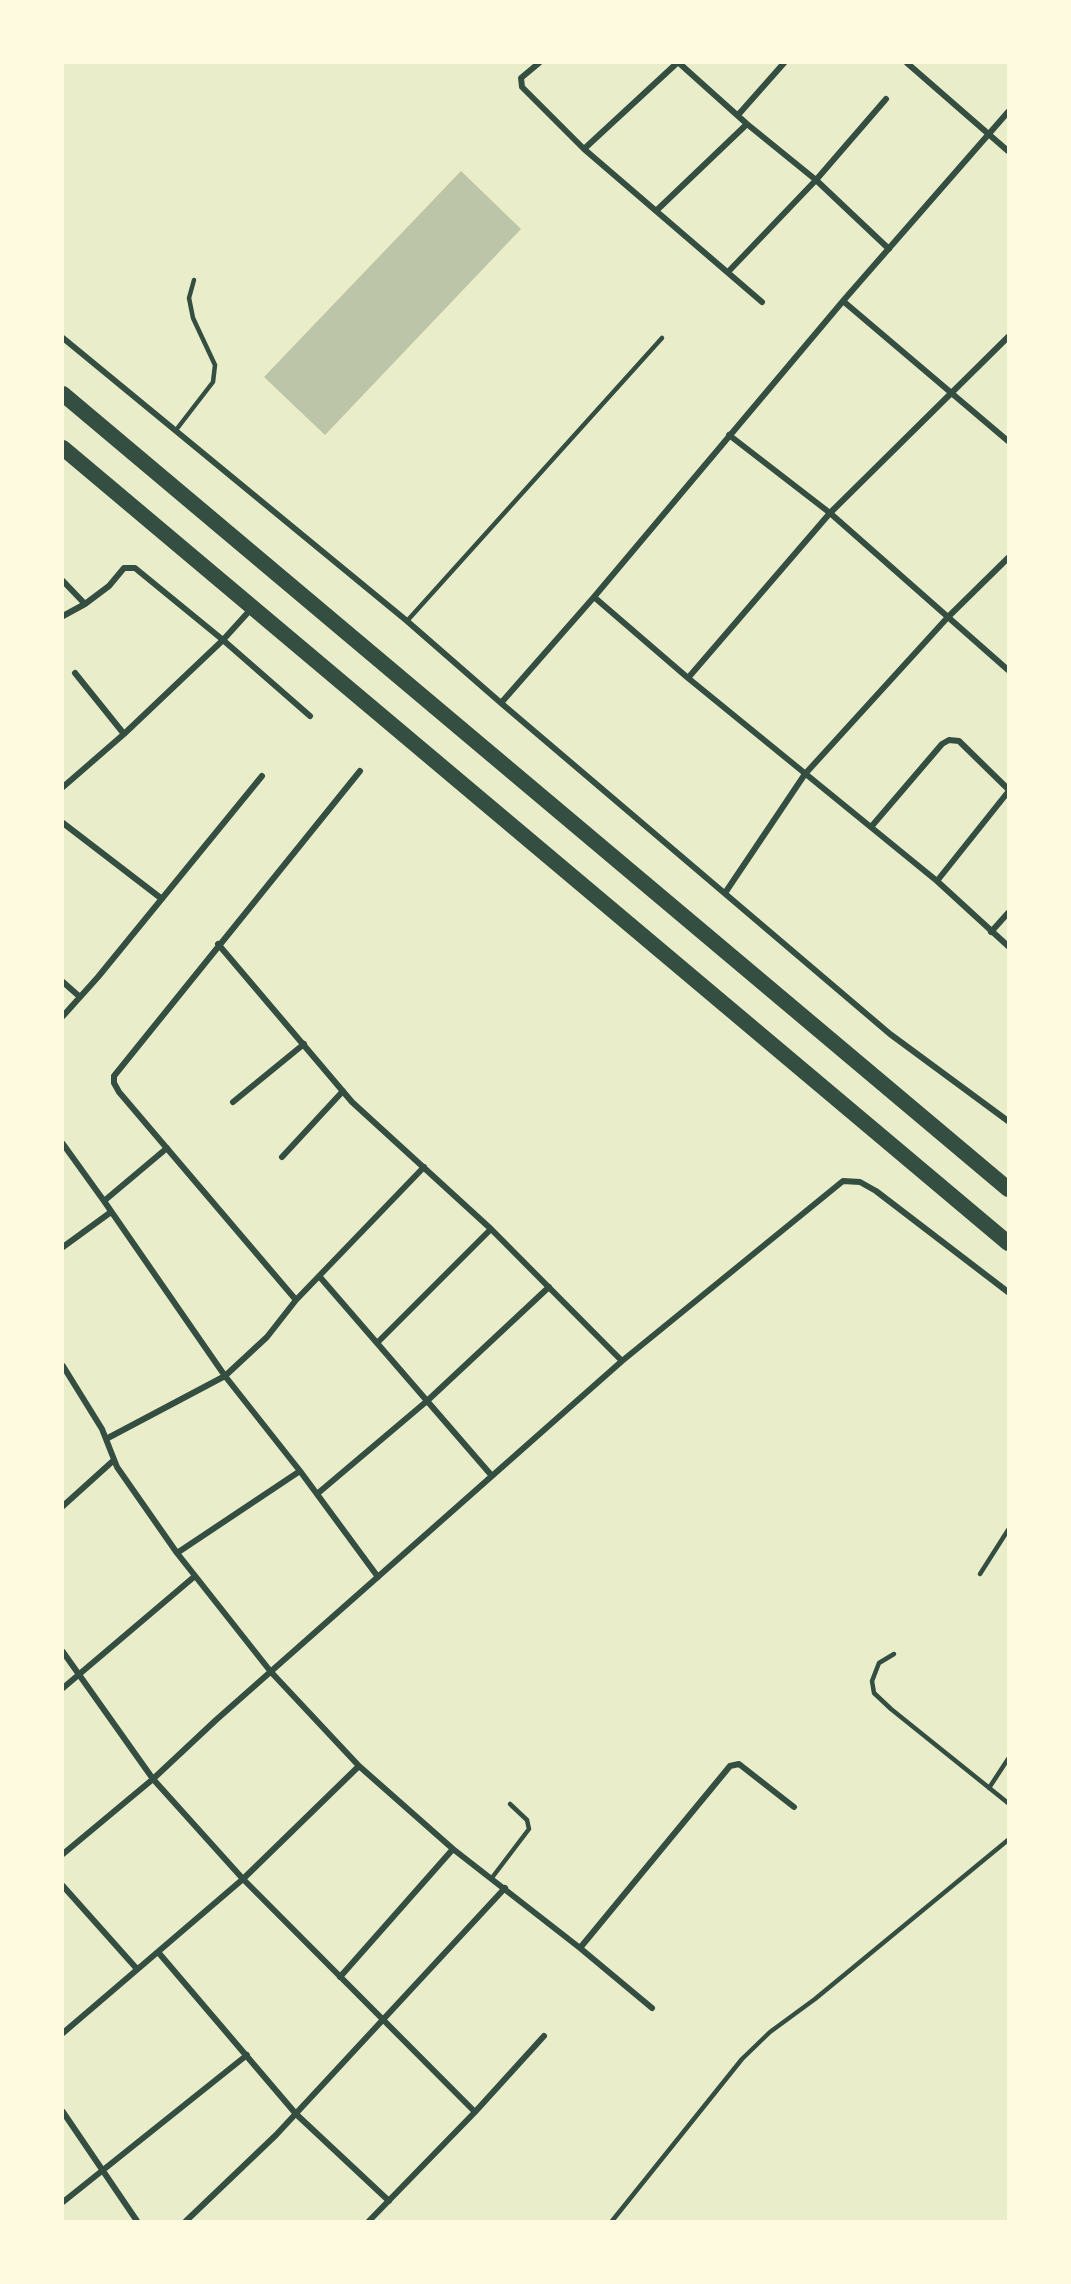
<!DOCTYPE html>
<style>
body{margin:0}
#map{position:relative;width:1071px;height:2284px;overflow:hidden;background:#e9edc9;font-family:"DejaVu Sans",sans-serif}
canvas{display:block}
.frame{position:absolute;inset:0;border:64px solid #fefae0;pointer-events:none}
</style>
<div id="map">
<canvas width="1071" height="2284"></canvas>
<div class="frame"></div>
</div>
<script>
const ctx = document.querySelector('canvas').getContext('2d');
ctx.lineJoin = 'round';
function fillPath(path, color) { ctx.fillStyle = color; ctx.fill(path, 'evenodd'); }
const toPath = rows => new Path2D(rows.map(r => 'M' + r).join(''));
function strokePath(path, color, width, dash) { ctx.strokeStyle = color; ctx.lineWidth = width; ctx.lineCap = dash ? 'butt' : 'round'; ctx.setLineDash(dash || []); ctx.stroke(path); }
fillPath(toPath([
 [461,171,521,229,325,435,264,377]
]), '#bcc5a7');
strokePath(toPath([
 [176,430,213,382,215,365,193,318,189,298,194,280],
 [407,621,662,338],
 [980,1574,1008,1530],
 [894,1654,879,1663,872,1681,874,1693,891,1709,1008,1803],
 [989,1788,1008,1759],
 [491,1879,529,1829,527,1820,510,1804],
 [612,2221,742,2059,770,2032,815,1999,1008,1840]
]), '#344e41', 4.5);
strokePath(toPath([
 [539,63,521,78,522,87,584,149,762,302],
 [679,63,747,124,816,180,889,249],
 [907,63,1008,151],
 [738,115,784,63],
 [584,149,677,63],
 [657,210,747,124],
 [728,272,816,180,886,99],
 [843,301,1008,441],
 [63,338,407,621,501,703,890,1034,1008,1121],
 [729,435,830,513,1008,670],
 [63,581,85,604],
 [594,597,688,678,937,881,1008,946],
 [63,616,85,604,109,586,124,568,135,568,223,640,310,716],
 [75,673,124,734],
 [688,678,830,513,1008,337],
 [501,703,594,597,843,301,1008,112],
 [63,787,124,734,223,640,252,608],
 [63,823,162,899],
 [871,827,942,744,949,740,959,741,1008,789],
 [937,881,1008,792],
 [725,893,805,774,948,617,1008,558],
 [991,932,1008,913],
 [218,944,352,1102,491,1229,622,1361],
 [63,982,80,997],
 [63,1016,98,977,262,776],
 [233,1102,304,1044],
 [63,1144,104,1201],
 [167,1148,104,1201,225,1376,300,1471,378,1577],
 [282,1157,343,1091],
 [63,1247,111,1212],
 [319,1276,492,1476],
 [296,1300,119,1092,114,1083,114,1076,360,771],
 [377,1343,491,1229],
 [63,1366,102,1429,117,1467,177,1553,271,1672,359,1766,453,1849,580,1948,652,2008],
 [106,1439,225,1376,267,1337,296,1300,424,1167],
 [317,1494,427,1401,549,1287],
 [63,1506,114,1460],
 [177,1553,300,1471],
 [63,1652,153,1779,243,1879,475,2112],
 [63,1688,195,1576],
 [63,1854,153,1779,216,1720,622,1361,843,1181,860,1182,876,1191,1008,1292],
 [63,1886,137,1969],
 [580,1948,730,1766,739,1764,794,1807],
 [158,1952,296,2114,389,2201],
 [340,1977,453,1849],
 [63,2033,243,1879,359,1766],
 [63,2112,137,2221],
 [63,2202,247,2055],
 [186,2221,276,2135,505,1888],
 [369,2221,475,2112,544,2036]
]), '#344e41', 6);
strokePath(toPath([
 [63,394,1008,1189],
 [63,448,1008,1243]
]), '#344e41', 16);
</script>
